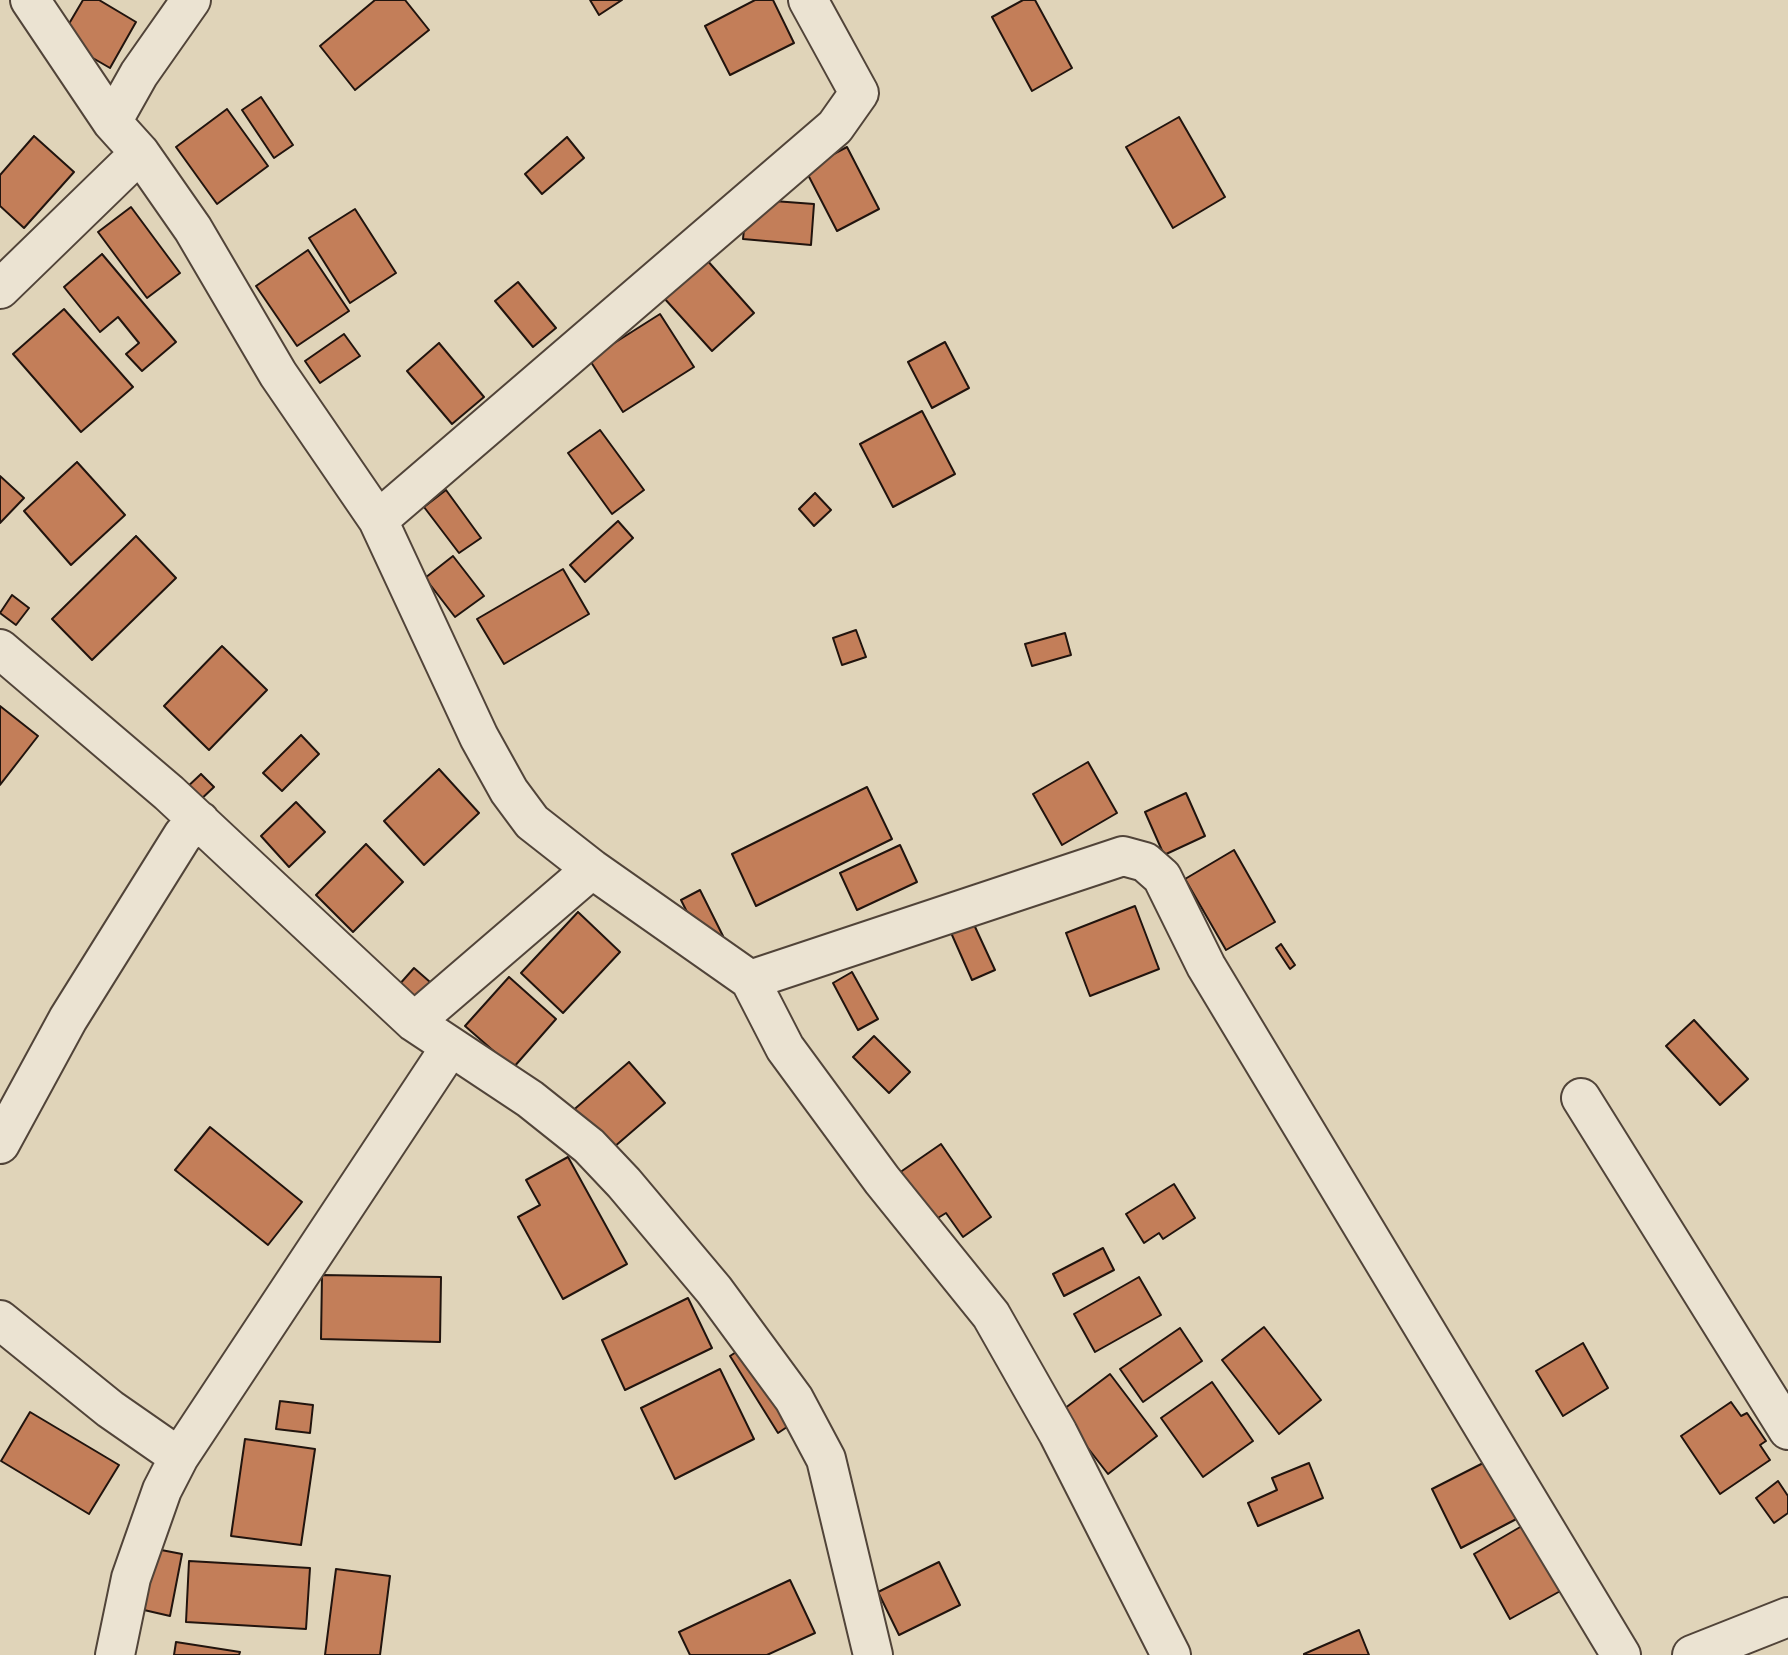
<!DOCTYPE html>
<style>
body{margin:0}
canvas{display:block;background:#e0d4b9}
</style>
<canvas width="1788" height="1655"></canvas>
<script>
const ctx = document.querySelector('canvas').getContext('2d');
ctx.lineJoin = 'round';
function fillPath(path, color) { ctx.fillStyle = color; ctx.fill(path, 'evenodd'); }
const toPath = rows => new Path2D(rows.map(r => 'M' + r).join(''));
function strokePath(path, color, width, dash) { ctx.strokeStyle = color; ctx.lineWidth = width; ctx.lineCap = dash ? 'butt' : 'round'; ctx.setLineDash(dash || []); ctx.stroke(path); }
const building = toPath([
 [83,0,99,0,136,22,110,68,60,39,83,0],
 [375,0,405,0,429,30,355,90,320,46,375,0],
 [590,0,622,0,599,15,590,0],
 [755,0,773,0,794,43,730,75,705,26,755,0],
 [1023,0,1035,0,1072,68,1032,91,992,17,1023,0],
 [261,97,293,145,274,158,242,110,261,97],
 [227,109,268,166,217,204,176,147,227,109],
 [1179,117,1225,197,1173,228,1126,147,1179,117],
 [34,136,74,172,24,228,0,206,0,175,34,136],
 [567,137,584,158,542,194,525,174,567,137],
 [847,147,879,209,837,231,805,169,847,147],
 [747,199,814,204,811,245,743,239,747,199],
 [131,207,180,273,147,298,98,232,131,207],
 [355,209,396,273,350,303,309,238,355,209],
 [308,250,349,311,297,346,256,286,308,250],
 [102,254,176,342,142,371,126,354,139,343,118,317,100,332,64,287,102,254],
 [706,259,754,313,712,351,664,298,706,259],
 [518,282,556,328,533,347,495,301,518,282],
 [64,309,133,387,81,432,13,354,64,309],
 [660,314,694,367,623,412,589,359,660,314],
 [344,334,360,356,320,383,305,361,344,334],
 [945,342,969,388,932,408,908,362,945,342],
 [439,343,484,397,452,424,407,371,439,343],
 [922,411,955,474,893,507,860,444,922,411],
 [600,430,644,490,612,514,568,453,600,430],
 [77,462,125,515,71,565,24,511,77,462],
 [0,476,24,498,0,523,0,476],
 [446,490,481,538,459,553,424,507,446,490],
 [815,493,831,510,814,526,799,509,815,493],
 [618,521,633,538,585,582,570,565,618,521],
 [136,536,176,578,92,660,52,619,136,536],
 [453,556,484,596,455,617,425,578,453,556],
 [563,569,589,614,504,664,477,619,563,569],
 [12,595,29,608,16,625,0,613,12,595],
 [856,630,866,657,842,665,833,638,856,630],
 [1065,633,1071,655,1032,666,1025,644,1065,633],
 [222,646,267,690,209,750,164,706,222,646],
 [0,706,38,736,0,785,0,706],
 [301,735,319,754,282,791,263,773,301,735],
 [1088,762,1117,813,1062,845,1033,794,1088,762],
 [439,769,479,813,424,865,384,821,439,769],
 [201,774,214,787,197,803,184,790,201,774],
 [867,787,892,839,756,906,732,854,867,787],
 [1186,793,1205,836,1164,855,1145,812,1186,793],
 [296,802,325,832,289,867,261,836,296,802],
 [366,844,403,882,353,932,316,895,366,844],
 [900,845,917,882,857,910,840,873,900,845],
 [1234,850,1275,922,1226,950,1185,879,1234,850],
 [700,890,723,936,704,946,681,900,700,890],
 [1135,906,1159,969,1090,996,1066,933,1135,906],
 [578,912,620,952,563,1013,521,973,578,912],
 [970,916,995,970,972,980,948,926,970,916],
 [1281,944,1295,965,1290,969,1276,948,1281,944],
 [414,968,430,982,415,1000,398,986,414,968],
 [852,972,878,1019,858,1030,833,983,852,972],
 [509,977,556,1019,513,1068,465,1026,509,977],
 [1694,1020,1748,1079,1720,1105,1666,1046,1694,1020],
 [874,1036,910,1072,889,1093,853,1057,874,1036],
 [629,1062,665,1103,606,1154,570,1113,629,1062],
 [210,1127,302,1202,268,1245,175,1170,210,1127],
 [941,1144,991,1217,963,1237,946,1213,933,1221,899,1173,941,1144],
 [568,1157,627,1264,563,1299,518,1217,540,1205,526,1180,568,1157],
 [1174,1184,1195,1218,1163,1239,1159,1233,1144,1243,1126,1214,1174,1184],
 [1103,1248,1114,1270,1064,1296,1053,1274,1103,1248],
 [322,1275,441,1277,440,1342,321,1339,322,1275],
 [1139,1277,1161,1315,1095,1352,1074,1314,1139,1277],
 [688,1298,712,1348,625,1390,602,1340,688,1298],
 [1264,1327,1321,1400,1279,1434,1222,1360,1264,1327],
 [1180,1328,1202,1361,1143,1402,1120,1369,1180,1328],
 [1583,1343,1608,1388,1563,1416,1536,1371,1583,1343],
 [747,1345,796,1421,778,1433,730,1356,747,1345],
 [720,1369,754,1439,675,1479,641,1408,720,1369],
 [1110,1374,1157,1436,1108,1474,1060,1412,1110,1374],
 [1212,1382,1253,1441,1203,1477,1161,1418,1212,1382],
 [280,1401,313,1405,310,1433,276,1429,280,1401],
 [1731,1402,1741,1416,1747,1413,1766,1441,1760,1445,1770,1460,1720,1494,1681,1436,1731,1402],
 [30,1412,119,1465,89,1514,1,1461,30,1412],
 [245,1439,315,1449,301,1545,231,1536,245,1439],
 [1495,1457,1524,1515,1461,1548,1432,1489,1495,1457],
 [1309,1463,1323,1498,1258,1526,1248,1503,1277,1490,1272,1478,1309,1463],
 [1778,1481,1788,1496,1788,1513,1774,1523,1756,1498,1778,1481],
 [1527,1523,1564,1589,1510,1619,1474,1554,1527,1523],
 [156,1549,182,1554,170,1616,144,1610,156,1549],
 [189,1561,310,1568,306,1629,186,1622,189,1561],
 [939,1562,960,1605,899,1635,878,1592,939,1562],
 [336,1569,390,1576,380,1655,325,1655,336,1569],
 [790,1580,815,1633,767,1655,690,1655,679,1632,790,1580],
 [1359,1630,1369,1655,1304,1655,1304,1654,1359,1630],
 [176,1642,240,1652,239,1655,174,1655,176,1642]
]);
fillPath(building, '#c37e59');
strokePath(building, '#21140e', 2);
const minor = toPath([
 [30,0,112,122,140,153,193,229,278,374,378,520,479,737,509,791,532,822,592,869,750,980,785,1048,882,1180,991,1315,1058,1433,1171,1655],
 [112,122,139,74,191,0],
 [0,289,140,153],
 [378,520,835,127,859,93,808,0],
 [0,649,169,793,414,1022,530,1099,589,1146,624,1183,714,1290,794,1399,826,1459,873,1655],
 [750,980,1123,856,1145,862,1162,877,1206,966,1621,1655],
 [414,1022,592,869],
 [1581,1098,1788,1430],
 [0,1144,68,1019,183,835,200,821],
 [0,1320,110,1409,179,1457,162,1490,131,1578,115,1655],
 [179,1457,449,1049],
 [1692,1655,1788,1617]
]);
strokePath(minor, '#514439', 42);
strokePath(minor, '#ebe3d2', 38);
</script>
